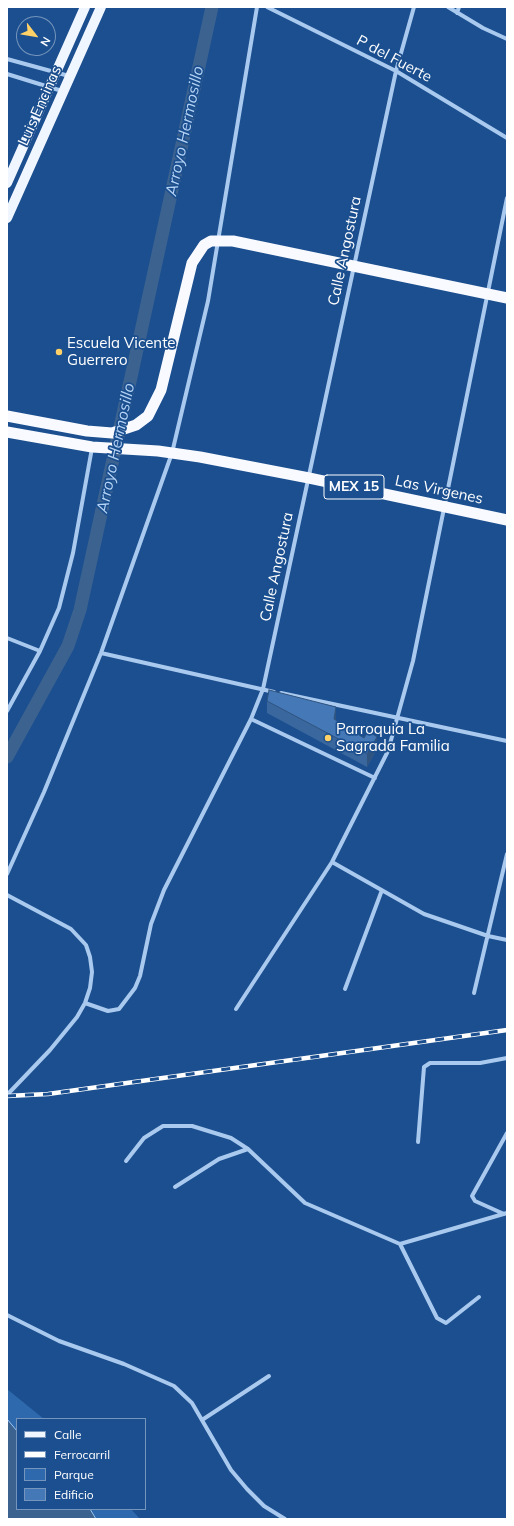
<!DOCTYPE html>
<style>
body{margin:0}
#map{position:relative;width:514px;height:1526px;overflow:hidden;background:#1b4f8f;font-family:Mulish,sans-serif}
canvas{display:block}
.frame{position:absolute;inset:0;border:8px solid #fff;pointer-events:none}
.legend{position:absolute;left:16px;top:1418px;width:130px;height:92px;box-sizing:border-box;background:#1b4f8f;border:1px solid #7695bc;margin:0;padding:5px 7px;list-style:none;font-size:12px;color:#fff}
.legend li{display:flex;align-items:center;gap:8px;height:20px}
.legend b{width:20px;border:1px solid #7695bc}
.north{position:absolute;left:16px;top:16px;width:40px;height:40px;box-sizing:border-box;background:#1b4f8f;border:1px solid #7695bc;border-radius:50%;rotate:121deg;font-size:11px;font-weight:700;line-height:16px;text-align:center;color:#fff}
.north::after{content:'';display:block;margin:auto;width:14px;height:18px;background:#ffd166;clip-path:polygon(50% 0,100% 100%,50% 72%,0 100%)}
</style>
<div id="map">
<canvas width="514" height="1526"></canvas>
<div class="frame"></div>
<ul class="legend">
<li><b style="height:5px;background:#f0f6ff"></b>Calle</li>
<li><b style="height:5px;background:#fff"></b>Ferrocarril</li>
<li><b style="height:11px;background:#2e69ad"></b>Parque</li>
<li><b style="height:11px;background:#4478b7"></b>Edificio</li>
</ul>
<div class="north">N</div>
</div>
<script>
const ctx = document.querySelector('canvas').getContext('2d');
ctx.lineJoin = 'round';
function fillPath(path, color) { ctx.fillStyle = color; ctx.fill(path, 'evenodd'); }
const toPath = rows => new Path2D(rows.map(r => 'M' + r).join(''));
function strokePath(path, color, width, dash) { ctx.strokeStyle = color; ctx.lineWidth = width; ctx.lineCap = dash ? 'butt' : 'round'; ctx.setLineDash(dash || []); ctx.stroke(path); }
function drawText(font, color, halo, rows, align = 'center') {
  ctx.font = font + ' Mulish,sans-serif'; ctx.lineWidth = 3.5; ctx.setLineDash([]); ctx.textBaseline = 'middle'; ctx.strokeStyle = halo; ctx.fillStyle = color; for (const [text, x, y, turn = 0] of rows) {
    ctx.save(); ctx.translate(x, y); ctx.rotate((+turn || 0) * Math.PI / 180); ctx.textAlign = isNaN(turn) ? turn : align; if (halo) ctx.strokeText(text, 0, 0); ctx.fillText(text, 0, 0); ctx.restore();
  }
}
fillPath(toPath([
 [7,1389,44,1419,17,1419,17,1509,131,1509,140,1519,7,1519]
]), '#2e69ad');
const water = toPath([
 [7,1419,17,1431,17,1509,90,1509,96,1519,7,1519,7,1419]
]);
fillPath(water, '#3c6290');
strokePath(water, '#9cc4f0', 1);
strokePath(toPath([
 [7,757,68,646,80,610,212,7]
]), '#3c6290', 13);
strokePath(toPath([
 [267,7,396,71,507,138],
 [448,7,483,28,507,39],
 [457,13,459,7],
 [7,59,69,76],
 [7,74,62,91],
 [7,638,40,651],
 [101,653,274,692],
 [281,693,507,741],
 [7,711,40,651,59,608,73,553,92,448],
 [251,719,375,778],
 [332,862,424,914,488,936,507,940],
 [7,874,44,792,101,653,172,453,208,301,257,7],
 [7,895,71,929,86,945,90,957,92,972,90,988,85,1003,77,1017,50,1050,7,1095],
 [345,989,382,890],
 [474,993,507,854],
 [85,1003,108,1011,119,1009,135,988,140,976,151,924,164,890,251,719,263,689,396,71,414,7],
 [236,1009,332,862,388,751,413,661,507,198],
 [418,1142,424,1067,430,1063,480,1063,507,1058],
 [126,1161,144,1138,163,1126,192,1126,231,1138,248,1149,305,1203,400,1244,437,1318,446,1323,479,1297],
 [175,1187,219,1159,248,1149],
 [504,1214,475,1201,472,1196,507,1133],
 [400,1244,507,1213],
 [7,1315,59,1341,124,1364,174,1386,192,1403,231,1470,247,1489,264,1506,285,1519],
 [202,1420,269,1376]
]), '#a9c9ee', 4);
strokePath(toPath([
 [7,183,85,7],
 [7,218,101,7]
]), '#f0f6ff', 10);
strokePath(toPath([
 [7,416,87,431,112,433,136,425,148,416,161,390,192,263,204,245,211,241,233,241,507,298],
 [7,432,92,447,158,451,200,457,309,478,507,520]
]), '#f8faff', 11);
const rail = toPath([
 [7,1096,48,1094,507,1030]
]);
strokePath(rail, '#fff', 4.5);
strokePath(rail, '#1b4f8f', 3, [9]);
fillPath(toPath([
 [267,701,336,721,377,749,367,767,267,713]
]), '#3a679d');
fillPath(toPath([
 [336,707,336,719,334,732,334,719],
 [377,737,377,749,367,767,367,754]
]), '#305480');
const building = toPath([
 [269,690,336,707,334,719,364,738,368,731,377,737,367,754,267,701,269,690]
]);
fillPath(building, '#4478b7');
strokePath(building, '#305480', 1);
for (const [x, y, r, color] of [
 [59,352,4,"#ffd166"],
 [328,738,4,"#ffd166"]
]) { const dot = new Path2D(); dot.arc(x, y, r, 0, 2 * Math.PI); ctx.fillStyle = color; ctx.fill(dot); strokePath(dot, '#1b4f8f', 1.5); }
for (const [x, y, w] of [
 [354,487,60]
]) { const box = new Path2D(); box.roundRect(x - w / 2, y - 12, w, 24, 3); ctx.fillStyle = '#1b4f8f'; ctx.fill(box); strokePath(box, '#fff', 1); }
drawText('bold 14px', '#fff', null, [
 ["MEX 15",354,487]
]);
drawText('15px', '#fff', '#1b4f8f', [
 ["P del Fuerte",394,59,28],
 ["Luis Encinas",40,106,-66],
 ["Calle Angostura",345,251,-78],
 ["Las Virgenes",439,490,12],
 ["Calle Angostura",277,567,-78]
]);
drawText('15px', '#fff', '#1b4f8f', [
 ["Escuela Vicente",67,343],
 ["Guerrero",67,360],
 ["Parroquia La",336,729],
 ["Sagrada Familia",336,746]
], 'left');
drawText('italic 16px', '#b5d3f5', '#1b4f8f', [
 ["Arroyo Hermosillo",185,131,-78],
 ["Arroyo Hermosillo",116,448,-78]
]);
</script>
